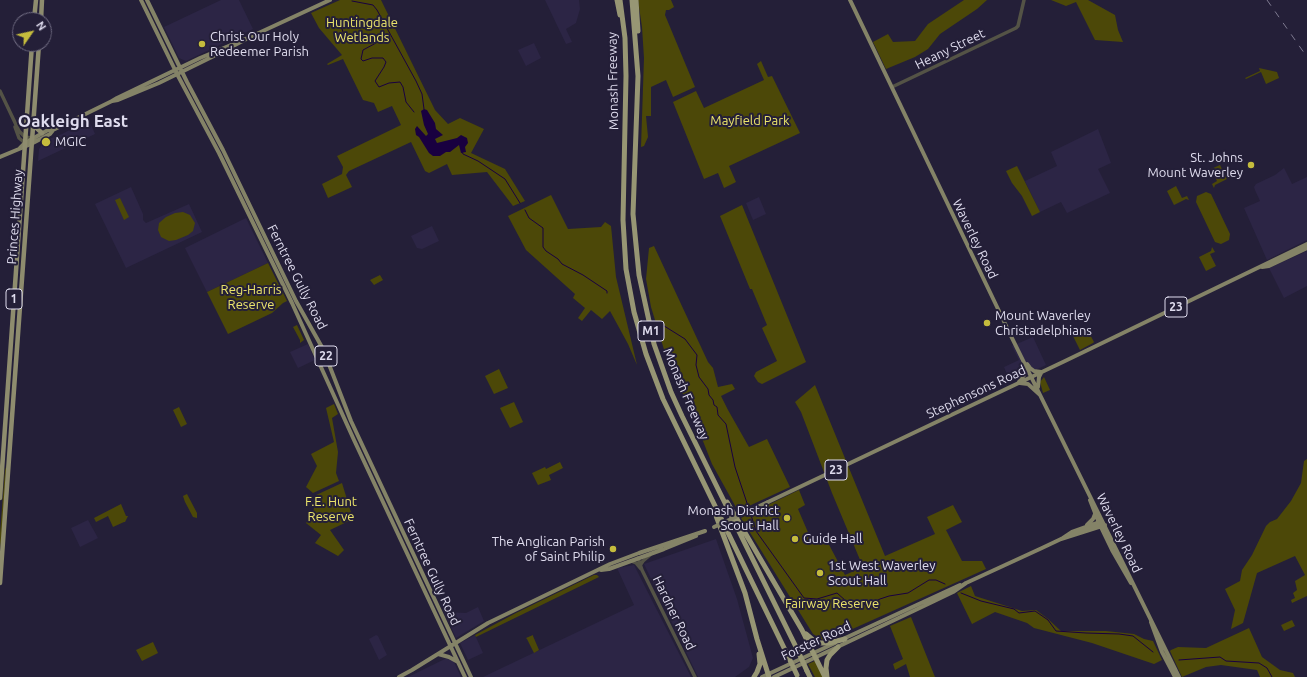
<!DOCTYPE html>
<style>
body{margin:0}
#map{position:relative;width:1307px;height:677px;overflow:hidden;background:#241f38;font-family:Ubuntu,sans-serif}
canvas{display:block}
.north{position:absolute;left:12px;top:12px;width:40px;height:40px;box-sizing:border-box;background:#241f38;border:1px solid #6f6b81;border-radius:50%;rotate:56deg;font-size:11px;font-weight:700;line-height:16px;text-align:center;color:#dfdcee}
.north::after{content:'';display:block;margin:auto;width:14px;height:18px;background:#c5bc3d;clip-path:polygon(50% 0,100% 100%,50% 72%,0 100%)}
</style>
<div id="map">
<canvas width="1307" height="677"></canvas>
<div class="north">N</div>
</div>
<script>
const ctx = document.querySelector('canvas').getContext('2d');
ctx.lineJoin = 'round';
function fillPath(path, color) { ctx.fillStyle = color; ctx.fill(path, 'evenodd'); }
const toPath = rows => new Path2D(rows.map(r => 'M' + r).join(''));
function strokePath(path, color, width, dash) { ctx.strokeStyle = color; ctx.lineWidth = width; ctx.lineCap = dash ? 'butt' : 'round'; ctx.setLineDash(dash || []); ctx.stroke(path); }
function drawText(font, color, halo, rows, align = 'center') {
  ctx.font = font + ' Ubuntu,sans-serif'; ctx.lineWidth = 4; ctx.setLineDash([]); ctx.textBaseline = 'middle'; ctx.strokeStyle = halo; ctx.fillStyle = color; for (const [text, x, y, turn = 0] of rows) {
    ctx.save(); ctx.translate(x, y); ctx.rotate((+turn || 0) * Math.PI / 180); ctx.textAlign = isNaN(turn) ? turn : align; if (halo) ctx.strokeText(text, 0, 0); ctx.fillText(text, 0, 0); ctx.restore();
  }
}
fillPath(toPath([
 [221,0,239,0,253,29,186,61,179,58,164,27],
 [545,0,579,0,580,9,576,23,566,29,572,42,566,44],
 [534,43,541,58,526,66,518,50],
 [89,120,95,134,38,161,39,149,44,141,62,134],
 [1098,129,1111,163,1098,169,1110,193,1067,213,1061,202,1040,212,1025,181,1057,166,1051,152],
 [1284,168,1292,184,1307,177,1307,240,1267,260,1244,208,1260,201,1255,190,1254,187,1256,184,1275,175],
 [131,187,143,214,143,220,146,223,189,204,202,232,126,268,95,204],
 [759,197,766,214,753,220,746,203],
 [246,218,268,263,207,292,185,248],
 [432,226,439,241,422,249,417,248,411,236],
 [1307,251,1307,286,1284,298,1269,268],
 [1033,337,1046,365,1010,382,1004,367,1019,360,1012,346],
 [308,344,315,360,298,368,290,352],
 [88,520,98,538,80,547,71,528],
 [716,539,737,599,753,658,749,667,735,677,698,677,644,564],
 [634,565,691,677,483,677,634,605,617,568],
 [478,607,484,621,456,638,444,612,466,613],
 [376,635,378,636,387,655,379,660,369,639],
 [475,635,483,653,468,660,460,643],
 [451,656,461,677,408,677]
]), '#2c2545');
fillPath(toPath([
 [340,0,381,0,435,110,448,124,460,118,484,129,471,153,505,169,525,201,513,206,487,172,452,175,447,164,429,173,425,171,411,142,349,171,346,175,352,187,328,198,322,184,342,174,343,167,337,156,401,125,392,106,378,112,374,103,363,100,343,59,328,65,327,64,342,55,319,28,311,13],
 [638,0,671,0,674,7,669,10,666,10,665,15,695,87,673,97,666,80,651,87,651,116,646,116,648,137,644,146,641,147,644,58,642,27],
 [964,0,987,0,977,9,940,34,928,49,915,57,886,69,873,42,888,34,893,42,915,41,928,24],
 [1051,0,1088,0,1115,15,1118,30,1123,42,1095,40,1076,2,1066,6],
 [761,61,768,77,772,76,800,133,729,166,736,182,724,188,718,173,704,179,673,102,696,91,704,108,764,80,757,64],
 [1259,68,1277,72,1279,78,1266,84,1261,72,1246,79,1245,78,1260,71],
 [1220,165,1227,179,1215,185,1214,188,1212,184,1217,181,1211,169],
 [1017,166,1040,212,1032,216,1022,196,1012,183,1006,171],
 [1176,186,1182,198,1187,196,1189,200,1186,199,1174,205,1167,191],
 [1206,192,1211,194,1230,234,1229,240,1221,244,1215,242,1196,202,1197,196],
 [551,195,568,229,601,227,605,222,611,226,616,277,637,365,628,344,610,311,602,319,591,310,582,321,578,318,585,308,573,298,575,294,526,250,508,216],
 [120,198,129,217,124,220,115,200],
 [742,205,806,362,762,384,758,382,754,376,756,372,777,361,762,328,767,325,752,289,750,289,720,216],
 [183,212,190,215,195,223,193,231,188,235,176,240,169,241,161,237,158,230,159,223,166,217,175,213],
 [654,246,708,362,713,368,718,387,732,384,735,389,721,396,728,410,749,447,767,439,790,487,738,511,712,464,690,408,670,369,651,307,646,279,649,248],
 [1212,247,1215,252,1210,254,1216,266,1206,271,1199,257,1211,251],
 [268,263,287,301,283,303,272,313,228,334,207,292],
 [380,275,383,280,374,285,370,280],
 [297,325,304,340,300,343,300,340,293,327],
 [1088,331,1094,342,1093,343,1080,350,1072,334,1080,335],
 [499,369,508,388,494,394,485,376],
 [1044,377,1050,390,1043,393,1040,382],
 [815,385,885,556,935,534,927,517,953,505,962,522,946,530,962,561,982,561,986,569,828,640,823,640,813,634,741,518,799,490,805,505,798,509,813,544,826,539,845,575,863,567,832,493,801,412,795,402],
 [514,402,523,422,510,428,500,408],
 [334,404,338,414,332,418,338,452,336,473,339,481,313,493,306,487,317,466,311,454,334,442,326,408],
 [179,407,187,424,181,427,173,410],
 [1307,459,1307,596,1292,603,1291,600,1295,598,1293,593,1297,590,1295,581,1305,575,1295,556,1257,573,1243,623,1231,629,1235,610,1225,589,1240,581,1242,570,1252,555,1266,526,1270,522,1277,519,1291,501,1301,483,1304,461],
 [560,462,563,468,549,475,551,480,538,485,532,473,545,467,546,469],
 [7,464,2,534,0,549,0,533,5,470],
 [342,483,353,519,330,530,344,550,338,556,315,543,321,535,306,523,312,516,314,508,314,496],
 [187,494,197,513,197,518,193,517,185,502,183,496],
 [121,504,126,516,128,516,125,522,124,522,113,527,108,516,96,522,94,518],
 [594,575,597,575,599,577,476,637,475,635,488,628,516,613],
 [971,586,975,596,1022,611,1036,610,1048,619,1061,631,1106,631,1134,634,1144,639,1153,641,1162,660,1154,664,1092,643,1034,628,1027,623,995,612,972,624,957,593],
 [911,617,935,677,910,677,906,664,895,670,893,664,903,659,890,626],
 [1292,620,1295,626,1284,631,1281,625],
 [1249,628,1262,657,1280,670,1293,673,1295,677,1260,677,1257,670,1221,665,1206,667,1182,677,1170,651,1171,650,1178,647,1206,648],
 [533,635,533,636,539,650,534,653,527,639,526,638],
 [153,642,158,653,142,661,136,650],
 [815,661,823,677,815,677,808,664]
]), '#4c4808');
fillPath(toPath([
 [424,109,427,110,435,123,436,129,443,135,435,139,437,143,457,138,461,135,467,138,468,143,465,147,466,152,461,153,459,145,450,152,446,152,440,156,433,156,429,153,419,137,416,135,415,129,417,126,426,136,428,134,424,125,421,111]
]), '#190040');
strokePath(toPath([
 [352,1,373,5,377,10,416,81,422,94,424,109],
 [356,15,354,21,340,23,344,35,355,38,367,36,374,38,376,43,363,50,361,59,363,61,372,58,383,58,386,62,384,67,375,81,379,87,389,83,400,82,403,87,406,102,414,112],
 [462,152,463,154,478,161,505,179,520,203],
 [525,210,529,218,543,228,543,247,546,251,558,259,562,264,583,275,607,291,607,293],
 [661,324,685,339,697,355,696,365,699,377,708,389,709,395,713,400,714,405,717,407,718,415,726,424,735,467,749,509],
 [750,512,756,531,804,598,817,599,837,593,846,601,852,604,861,605,872,603,880,599,889,596,908,593,929,580,936,580,945,584],
 [961,593,981,601,1014,609,1019,613,1035,611,1048,620,1056,631,1086,633,1119,634,1133,636,1153,652],
 [1179,660,1220,657,1226,661,1259,663,1267,668,1272,677]
]), '#190040', 1);
strokePath(toPath([
 [892,87,1016,28,1018,26,1024,0],
 [0,91,19,131,25,137,32,138],
 [15,127,19,138,25,143],
 [638,558,642,570,695,677],
 [631,561,636,563,641,569],
 [641,564,643,561,650,555]
]), '#545346', 3.5);
strokePath(toPath([
 [141,0,177,74,219,153,292,303,354,440,465,677],
 [147,0,187,82,223,150,296,301,323,349,351,421,471,677],
 [850,0,1010,334,1179,677],
 [112,101,117,98,200,58,250,37,330,0],
 [20,148,25,143,48,130,55,129,112,101,118,100,159,83,220,53,250,37],
 [0,157,31,144,50,134,54,129],
 [1262,267,1269,266,1307,248],
 [1027,364,1030,368,1034,371,1041,372],
 [1019,382,1024,375,1025,366],
 [1020,383,1028,384,1039,394],
 [1038,387,1039,377,1041,373],
 [1090,500,1099,523,1112,550,1131,583],
 [768,502,1065,361,1307,244],
 [1087,525,1093,519,1095,514],
 [1063,538,1072,532,1100,522],
 [601,570,609,569,664,549,696,536],
 [1151,622,1162,652,1175,677],
 [843,639,960,585],
 [438,654,449,657,458,662],
 [399,677,412,670,488,623,610,564,639,553,705,531],
 [762,677,835,643],
 [774,677,926,605,953,592,966,583,1042,548,1061,539,1105,525]
]), '#848367', 4);
strokePath(toPath([
 [34,20,36,0],
 [41,20,42,0],
 [33,125,42,133],
 [0,498,32,44],
 [0,583,39,44]
]), '#8e8c6e', 4.5);
strokePath(toPath([
 [617,0,620,15],
 [620,0,625,38,626,76,623,220,626,269,634,312,646,354,663,399,788,656],
 [632,0,638,76,633,214,639,275,654,344,671,392,682,416,798,651],
 [636,0,638,31],
 [727,502,802,630,825,677],
 [715,513,745,593,757,639,769,677],
 [806,634,813,640,820,643,829,643,845,639],
 [807,671,810,677],
 [754,677,757,672,760,664,759,654],
 [827,677,826,668,827,660,830,655,838,647]
]), '#979674', 5);
strokePath(toPath([
 [1267,0,1307,57]
]), '#7e7a90', 1, [7, 7]);
strokePath(toPath([
 [714,527,768,502]
]), '#848367', 4);
strokePath(toPath([
 [798,651,807,671],
 [788,656,797,675]
]), '#979674', 5);
for (const [x, y, r, color] of [
 [202,44,4,"#c5bc3d"],
 [46,142,5,"#c5bc3d"],
 [1251,165,4,"#c5bc3d"],
 [987,323,4,"#c5bc3d"],
 [787,518,4,"#c5bc3d"],
 [795,539,4,"#c5bc3d"],
 [613,549,4,"#c5bc3d"],
 [820,573,4,"#c5bc3d"]
]) { const dot = new Path2D(); dot.arc(x, y, r, 0, 2 * Math.PI); ctx.fillStyle = color; ctx.fill(dot); strokePath(dot, '#241f38', 1.5); }
for (const [x, y, w] of [
 [14,299,16],
 [1176,307,22],
 [651,331,26],
 [326,356,22],
 [836,470,22]
]) { const box = new Path2D(); box.roundRect(x - w / 2, y - 10, w, 20, 3); ctx.fillStyle = '#241f38'; ctx.fill(box); strokePath(box, '#dfdcee', 1); }
drawText('bold 12px', '#dfdcee', null, [
 ["1",14,299],
 ["23",1176,307],
 ["M1",651,331],
 ["22",326,356],
 ["23",836,470]
]);
drawText('13px', '#ebe46b', '#241f38', [
 ["Huntingdale",362,23],
 ["Wetlands",362,38],
 ["Mayfield Park",750,121],
 ["Reg-Harris",251,290],
 ["Reserve",251,305],
 ["F.E. Hunt",331,502],
 ["Reserve",331,517],
 ["Fairway Reserve",832,604]
]);
drawText('13px', '#dfdcee', '#241f38', [
 ["Christ Our Holy",210,37],
 ["Redeemer Parish",210,52],
 ["MGIC",55,142],
 ["St. Johns",1243,158,"right"],
 ["Mount Waverley",1243,173,"right"],
 ["Mount Waverley",995,316],
 ["Christadelphians",995,331],
 ["Monash District",779,511,"right"],
 ["Scout Hall",779,526,"right"],
 ["Guide Hall",803,539],
 ["The Anglican Parish",605,542,"right"],
 ["of Saint Philip",605,557,"right"],
 ["1st West Waverley",828,566],
 ["Scout Hall",828,581]
], 'left');
drawText('13px', '#dfdcee', '#241f38', [
 ["Heany Street",950,49,-26],
 ["Monash Freeway",613,81,-91],
 ["Princes Highway",15,217,-86],
 ["Waverley Road",975,239,64],
 ["Ferntree Gully Road",297,277,63],
 ["Stephensons Road",976,392,-25],
 ["Monash Freeway",686,394,67],
 ["Waverley Road",1119,533,64],
 ["Ferntree Gully Road",432,572,65],
 ["Hardner Road",674,613,64],
 ["Forster Road",816,641,-25]
]);
drawText('bold 17px', '#dfdcee', '#241f38', [
 ["Oakleigh East",73,121]
]);
</script>
